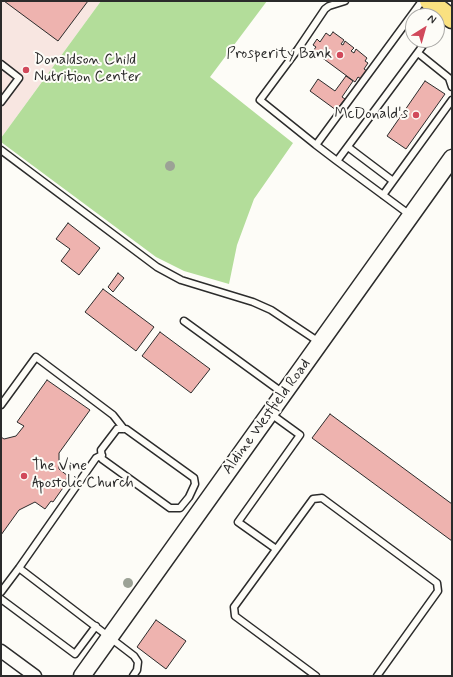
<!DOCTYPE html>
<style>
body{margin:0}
#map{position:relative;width:453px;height:677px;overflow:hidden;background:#fdfcf7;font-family:Mynerve,sans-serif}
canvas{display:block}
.frame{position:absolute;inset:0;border:2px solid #2b2b2b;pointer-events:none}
.north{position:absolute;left:405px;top:8px;width:40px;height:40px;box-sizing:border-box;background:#fdfcf7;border:1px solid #a9a8a5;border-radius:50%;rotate:37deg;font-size:11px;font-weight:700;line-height:16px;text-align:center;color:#2b2b2b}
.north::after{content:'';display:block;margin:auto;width:14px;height:18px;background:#d1495b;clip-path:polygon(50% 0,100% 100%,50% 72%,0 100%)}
</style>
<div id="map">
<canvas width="453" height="677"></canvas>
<div class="frame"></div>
<div class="north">N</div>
</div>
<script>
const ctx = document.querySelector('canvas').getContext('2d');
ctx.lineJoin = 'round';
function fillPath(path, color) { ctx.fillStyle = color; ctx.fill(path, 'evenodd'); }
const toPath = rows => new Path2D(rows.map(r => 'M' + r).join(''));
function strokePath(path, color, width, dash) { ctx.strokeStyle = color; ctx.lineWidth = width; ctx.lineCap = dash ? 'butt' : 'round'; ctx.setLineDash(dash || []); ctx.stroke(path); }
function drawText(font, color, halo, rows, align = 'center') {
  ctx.font = font + ' Mynerve,sans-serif'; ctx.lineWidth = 4; ctx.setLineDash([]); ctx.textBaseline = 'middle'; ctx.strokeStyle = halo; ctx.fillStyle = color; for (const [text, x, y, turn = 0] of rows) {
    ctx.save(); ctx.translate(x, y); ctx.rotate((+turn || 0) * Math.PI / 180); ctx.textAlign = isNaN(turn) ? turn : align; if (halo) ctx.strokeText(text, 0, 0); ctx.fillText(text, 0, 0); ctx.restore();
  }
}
fillPath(toPath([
 [1,1,101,1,1,138]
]), '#f8e6e1');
fillPath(toPath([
 [101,1,267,1,210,77,293,143,254,199,237,245,229,284,184,271,156,257,1,142,1,138]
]), '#b3dd9a');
const building = toPath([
 [4,1,88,1,58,41,4,1],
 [333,32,344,40,341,44,343,45,345,41,354,48,351,51,354,53,356,49,367,58,365,61,368,63,364,69,367,71,361,79,358,77,355,82,313,51,316,47,313,45,317,39,320,42,326,33,330,36,333,32],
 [346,76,353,81,342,97,345,99,336,110,310,91,318,79,335,91,346,76],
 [425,81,445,94,406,149,387,136,425,81],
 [68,223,100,248,79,275,61,261,70,249,56,239,68,223],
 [118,273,124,278,113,292,108,287,118,273],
 [103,289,154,327,136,351,85,312,103,289],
 [160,332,210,369,191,393,142,356,160,332],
 [47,380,90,410,59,453,59,469,68,476,63,484,65,485,53,502,51,501,45,509,35,502,19,510,1,535,1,437,4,439,16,436,24,426,17,422,47,380],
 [330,414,452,504,452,541,312,438,330,414],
 [156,620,186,641,166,669,137,647,156,620]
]);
fillPath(building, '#eeb3af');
strokePath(building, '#2b2b2b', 1);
const service = toPath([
 [345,1,329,6,325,9,298,49,260,100,316,145,422,1],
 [437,27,445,16],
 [418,53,449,78,452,87],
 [1,64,19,78,1,102],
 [316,145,337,161],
 [348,147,393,181],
 [1,150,157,267,181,280,253,302,271,310,319,342],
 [383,195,452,100],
 [410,215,337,161,427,40],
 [184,321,283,393],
 [1,405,36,357,113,415,124,429],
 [271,414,300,435,238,522,276,549],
 [117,429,126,429,194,478,195,484,189,497,180,508,170,508,102,459,101,450,117,429],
 [19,568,134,656,138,662,137,670,133,676],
 [1,592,19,568,96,458,102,455],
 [1,599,75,654,96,626],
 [316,676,235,616,234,607,313,499,322,498,437,583,438,591,377,676]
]);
const minor = toPath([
 [1,651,35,676]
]);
const secondary = toPath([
 [82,676,452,158]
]);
const primary = toPath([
 [429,1,452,19]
]);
strokePath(service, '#2b2b2b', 9);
strokePath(minor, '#2b2b2b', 15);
strokePath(secondary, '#2b2b2b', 19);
strokePath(primary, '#2b2b2b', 21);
strokePath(service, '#fdfcf7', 6);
strokePath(minor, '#fdfcf7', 12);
strokePath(secondary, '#fdfcf7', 16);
strokePath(primary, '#fae180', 18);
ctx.fillStyle = '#9ca296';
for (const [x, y] of [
 [170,166],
 [128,583]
]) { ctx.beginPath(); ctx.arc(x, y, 5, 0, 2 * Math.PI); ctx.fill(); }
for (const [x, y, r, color] of [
 [340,55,4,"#d1495b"],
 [26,70,4,"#d1495b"],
 [416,115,4,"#d1495b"],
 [24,476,4,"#d1495b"]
]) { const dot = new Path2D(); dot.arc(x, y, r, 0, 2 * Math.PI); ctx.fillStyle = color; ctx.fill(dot); strokePath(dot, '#fdfcf7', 1.5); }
drawText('15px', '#2b2b2b', '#fdfcf7', [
 ["Prosperity Bank",332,55],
 ["Donaldson Child",34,61,"left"],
 ["Nutrition Center",34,78,"left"],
 ["McDonald's",408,115],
 ["The Vine",32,467,"left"],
 ["Apostolic Church",32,484,"left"]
], 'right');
drawText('15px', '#2b2b2b', '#fdfcf7', [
 ["Aldine Westfield Road",267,417,-54]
]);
</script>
